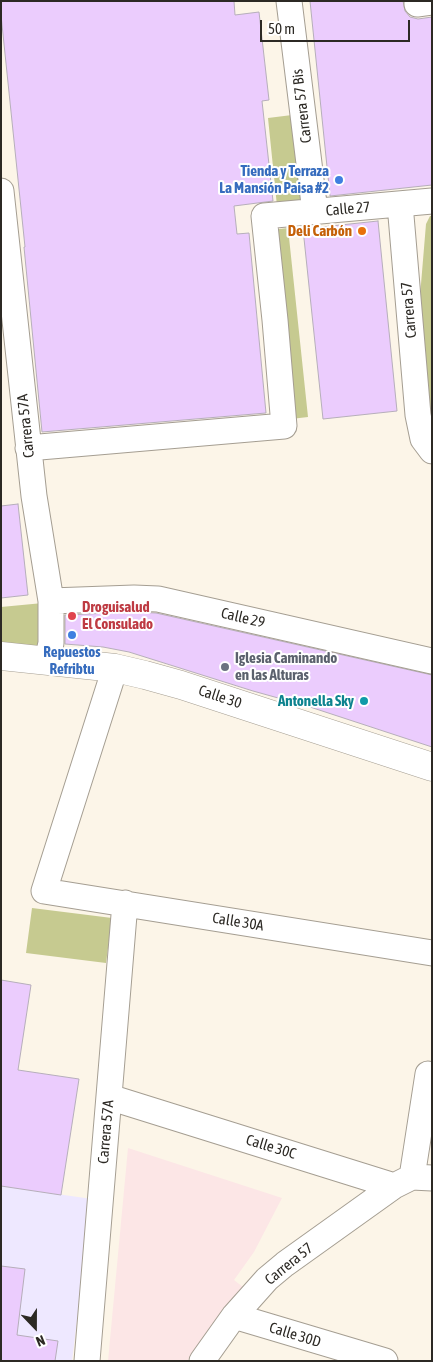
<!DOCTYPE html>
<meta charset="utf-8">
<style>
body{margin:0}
#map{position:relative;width:433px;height:1362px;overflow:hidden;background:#fcf5e8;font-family:"Asap Condensed",sans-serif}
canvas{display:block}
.frame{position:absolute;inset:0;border:2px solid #2c2924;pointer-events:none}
.north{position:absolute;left:10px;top:1302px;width:50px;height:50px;-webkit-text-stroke:4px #fff;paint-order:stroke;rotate:158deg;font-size:14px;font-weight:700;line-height:20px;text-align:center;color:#2c2924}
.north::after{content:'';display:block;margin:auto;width:18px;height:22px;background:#2c2924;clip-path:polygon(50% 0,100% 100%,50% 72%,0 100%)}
.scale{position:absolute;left:260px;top:20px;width:150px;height:22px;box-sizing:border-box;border:2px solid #2c2924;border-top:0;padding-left:6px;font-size:15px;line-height:18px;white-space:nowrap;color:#2c2924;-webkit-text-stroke:4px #fff;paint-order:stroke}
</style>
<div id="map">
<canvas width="433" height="1362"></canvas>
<div class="frame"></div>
<div class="north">N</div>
<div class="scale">50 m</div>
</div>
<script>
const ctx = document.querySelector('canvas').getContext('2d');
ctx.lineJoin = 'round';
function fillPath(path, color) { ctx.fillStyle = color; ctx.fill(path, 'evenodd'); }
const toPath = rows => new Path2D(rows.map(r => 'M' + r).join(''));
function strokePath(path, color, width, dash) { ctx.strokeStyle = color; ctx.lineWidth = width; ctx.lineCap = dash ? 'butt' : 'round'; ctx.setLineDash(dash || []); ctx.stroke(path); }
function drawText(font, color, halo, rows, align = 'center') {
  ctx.font = font + ' "Asap Condensed",sans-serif'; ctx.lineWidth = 4; ctx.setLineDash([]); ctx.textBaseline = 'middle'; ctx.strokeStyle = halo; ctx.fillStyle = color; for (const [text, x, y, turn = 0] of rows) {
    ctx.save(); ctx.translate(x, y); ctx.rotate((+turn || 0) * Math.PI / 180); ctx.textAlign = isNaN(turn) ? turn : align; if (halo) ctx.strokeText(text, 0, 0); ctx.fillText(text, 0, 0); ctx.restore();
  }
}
fillPath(toPath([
 [1,1186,92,1199,72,1361,1,1361]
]), '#eee8ff');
fillPath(toPath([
 [128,1148,282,1198,254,1252,234,1280,243,1287,187,1361,108,1361]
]), '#fce6e6');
fillPath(toPath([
 [292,115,301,204,277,206,268,118],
 [430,216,432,216,432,439,419,308,426,224],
 [288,228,308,417,291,419,271,230],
 [43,603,43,651,1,647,1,607],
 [32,908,112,918,106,963,26,953]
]), '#c6ca90');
const building = toPath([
 [1,1,234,1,235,15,259,12,269,100,262,101,273,201,234,206,237,234,249,233,266,413,42,432,24,247,25,247,1,15,1,1],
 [310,1,403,1,405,11,410,17,418,19,432,17,432,185,330,196,310,1],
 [378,221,397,411,323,419,303,229,378,221],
 [18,504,28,595,1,598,1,506,18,504],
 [134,612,156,613,432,675,432,747,307,706,253,691,129,652,103,647,65,644,65,615,134,612],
 [1,980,31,985,18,1070,79,1079,61,1195,1,1186,1,980],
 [1,1266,25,1269,17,1335,58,1341,55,1361,1,1361,1,1266]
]);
fillPath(building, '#ebccfd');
strokePath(building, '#b6aeba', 1);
const minor = toPath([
 [289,1,315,212],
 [417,1,417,4,432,2],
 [1,191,34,496,51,601,51,643,47,661],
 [400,204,418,415,423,439,432,451],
 [28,448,284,426,275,320,264,216,432,201],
 [51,601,134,598,158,599,432,661],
 [115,668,44,891,432,953],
 [109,1097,394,1186],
 [412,1177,428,1074],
 [234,1316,385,1361],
 [87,1361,125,903],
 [202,1361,234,1316,267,1279,285,1264,394,1186,412,1177,432,1178]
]);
const major = toPath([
 [1,656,115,668,145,675,181,685,432,767]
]);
strokePath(minor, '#a59e92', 27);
strokePath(major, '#a59e92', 29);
strokePath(minor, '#fff', 25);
strokePath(major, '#fff', 28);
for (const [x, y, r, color] of [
 [339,180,5,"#3f7fe0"],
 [362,231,5,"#e8710a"],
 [72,616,5,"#e0444e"],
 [72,635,5,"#3f7fe0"],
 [225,667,5,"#6b7280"],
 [364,701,5,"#0f9aa8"]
]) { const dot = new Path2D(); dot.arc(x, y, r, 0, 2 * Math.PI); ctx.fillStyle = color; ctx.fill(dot); strokePath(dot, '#fff', 2); }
drawText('15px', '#2c2924', '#fff', [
 ["Carrera 57 Bis",302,106,-97],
 ["Calle 27",348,209,-5],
 ["Carrera 57",409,310,-95],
 ["Carrera 57A",26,426,-96],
 ["Calle 29",243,618,13],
 ["Calle 30",220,697,18],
 ["Calle 30A",238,922,9],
 ["Carrera 57A",106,1132,-85],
 ["Calle 30C",271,1147,17],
 ["Carrera 57",289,1264,-39],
 ["Calle 30D",295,1335,17]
]);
drawText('bold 15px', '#366cbe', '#fff', [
 ["Tienda y Terraza",329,171],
 ["La Mansión Paisa #2",329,188],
 ["Repuestos",72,652,"center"],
 ["Refribtu",72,669,"center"]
], 'right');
drawText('bold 15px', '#c56008', '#fff', [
 ["Deli Carbón",352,231]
], 'right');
drawText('bold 15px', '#be3a42', '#fff', [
 ["Droguisalud",82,607],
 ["El Consulado",82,624]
], 'left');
drawText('bold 15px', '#5b616d', '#fff', [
 ["Iglesia Caminando",235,658],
 ["en las Alturas",235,675]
], 'left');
drawText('bold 15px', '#0d838f', '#fff', [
 ["Antonella Sky",354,701]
], 'right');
</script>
